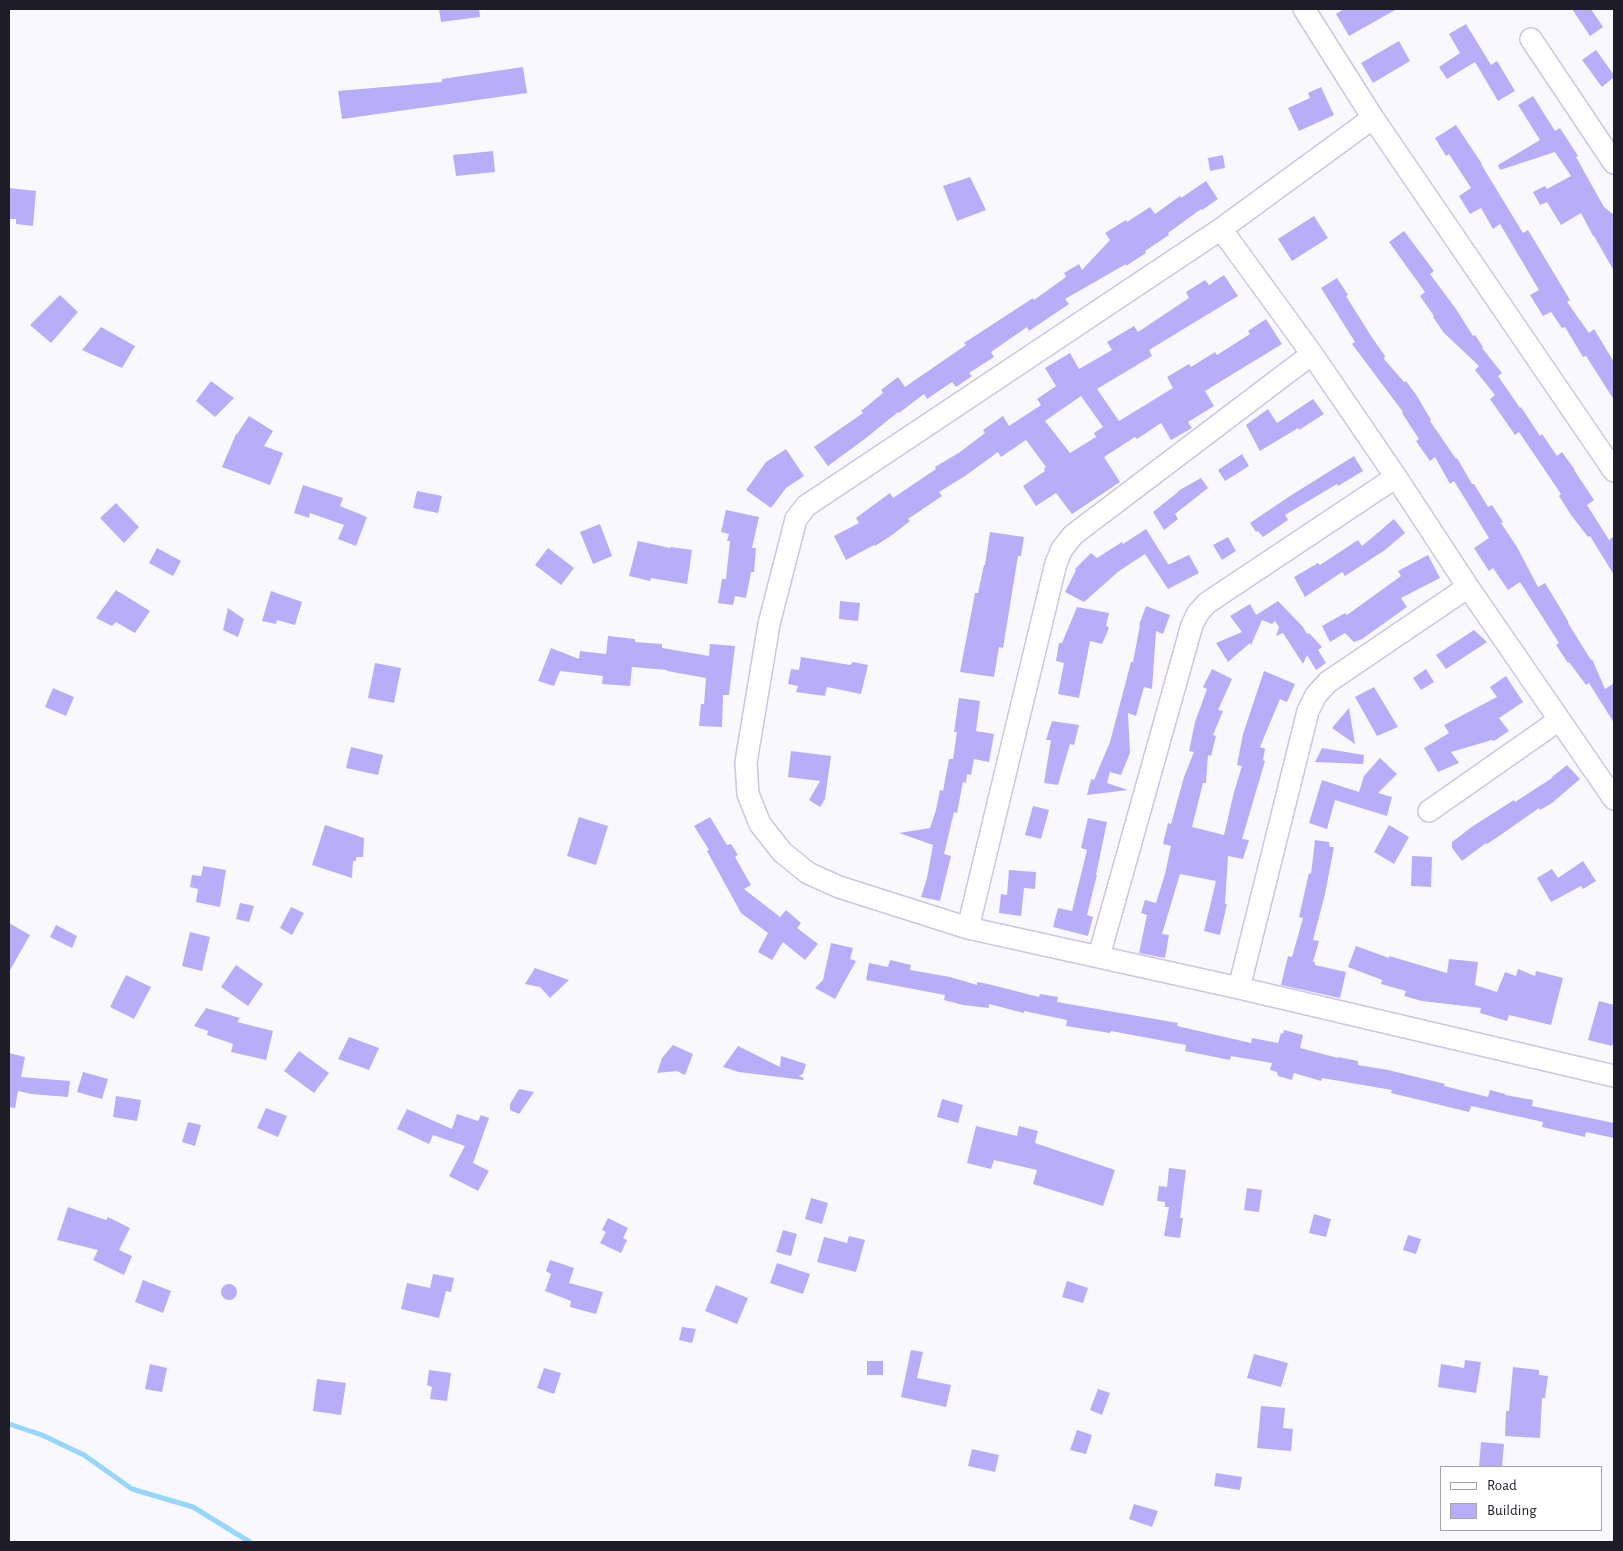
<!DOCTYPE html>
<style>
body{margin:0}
#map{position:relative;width:1623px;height:1551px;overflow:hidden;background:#faf8ff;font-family:"Alegreya Sans",sans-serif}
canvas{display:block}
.frame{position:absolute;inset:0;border:10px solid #1e1c26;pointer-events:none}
.legend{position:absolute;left:1440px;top:1466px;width:162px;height:65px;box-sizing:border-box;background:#fff;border:1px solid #a5a4a8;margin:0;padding:6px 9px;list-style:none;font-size:15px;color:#1e1c26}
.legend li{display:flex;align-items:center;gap:10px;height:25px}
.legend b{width:25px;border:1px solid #a5a4a8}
</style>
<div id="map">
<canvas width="1623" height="1551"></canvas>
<div class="frame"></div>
<ul class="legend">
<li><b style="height:6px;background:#fff"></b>Road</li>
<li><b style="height:14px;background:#b7aefa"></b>Building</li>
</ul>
</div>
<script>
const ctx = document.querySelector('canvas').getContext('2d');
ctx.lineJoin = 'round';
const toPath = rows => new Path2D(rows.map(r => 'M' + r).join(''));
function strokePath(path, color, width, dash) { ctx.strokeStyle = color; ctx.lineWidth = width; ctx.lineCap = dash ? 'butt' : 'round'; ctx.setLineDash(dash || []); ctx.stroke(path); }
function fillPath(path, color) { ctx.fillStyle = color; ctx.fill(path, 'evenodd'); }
strokePath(toPath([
 [9,1424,42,1435,84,1455,132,1489,193,1507,250,1542]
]), '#96d6fd', 5);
fillPath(toPath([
 [439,9,479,9,480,17,441,22],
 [1344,9,1397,9,1349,36,1336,14],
 [1572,9,1591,9,1603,27,1590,36],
 [1466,24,1491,65,1497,61,1515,91,1498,101,1475,62,1447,79,1439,67,1460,53,1449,34],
 [1399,41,1410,61,1373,83,1361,63],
 [1596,50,1614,75,1614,77,1602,87,1582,60],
 [523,67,527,93,342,119,338,91,442,82,442,79],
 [1321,87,1334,115,1299,131,1288,108,1310,98,1308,93],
 [1533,96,1555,131,1560,128,1578,156,1576,157,1604,207,1614,215,1614,271,1594,236,1593,236,1581,213,1561,225,1547,202,1540,205,1533,192,1545,186,1547,189,1571,176,1555,152,1500,170,1498,165,1540,140,1518,105],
 [1456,125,1482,164,1481,164,1523,233,1528,230,1570,300,1567,302,1589,333,1594,329,1614,362,1614,400,1586,356,1583,357,1565,327,1562,328,1551,312,1543,316,1530,295,1539,290,1500,224,1493,229,1481,208,1470,214,1459,196,1471,188,1449,154,1446,156,1435,138],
 [493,151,495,172,456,176,453,155],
 [1223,155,1225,168,1210,171,1208,158],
 [970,177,986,210,957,221,943,186],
 [1206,181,1218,199,1202,210,1201,209,1168,233,1169,235,1145,251,1146,253,1126,266,1126,264,1065,299,1069,304,1029,331,1027,327,991,352,994,357,969,373,972,376,956,387,952,382,927,399,924,394,899,413,898,412,866,438,828,466,814,447,863,413,861,411,883,393,881,390,898,377,905,387,966,345,964,343,1033,298,1034,300,1066,277,1064,273,1079,264,1082,270,1110,240,1105,233,1126,220,1127,222,1150,207,1155,214,1180,196,1181,198],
 [9,188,36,191,33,226,16,224,16,219,9,219],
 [1314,216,1328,238,1292,261,1278,239],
 [1404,231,1434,271,1430,274,1456,309,1473,336,1475,335,1483,347,1482,348,1502,373,1498,376,1520,408,1521,407,1540,436,1542,434,1557,456,1562,452,1575,470,1574,470,1594,500,1587,505,1609,540,1614,536,1614,575,1590,536,1588,537,1571,515,1559,496,1561,494,1519,432,1515,435,1490,399,1495,395,1475,370,1479,366,1444,333,1433,317,1434,316,1420,296,1425,292,1389,242],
 [1224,275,1238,296,1149,350,1152,356,1097,389,1119,421,1173,388,1167,377,1189,364,1191,367,1215,352,1217,355,1250,334,1248,331,1266,319,1282,344,1205,391,1214,406,1188,422,1192,428,1171,440,1161,423,1137,439,1135,437,1104,457,1120,482,1072,514,1056,493,1036,506,1023,486,1045,471,1044,469,1046,467,1026,440,1001,457,998,452,965,476,939,492,942,496,908,519,910,521,892,535,875,546,874,545,846,560,834,536,859,523,856,518,890,493,893,498,936,469,935,467,960,452,985,433,983,430,1003,416,1009,426,1041,405,1037,399,1056,386,1045,368,1070,353,1079,369,1112,350,1107,342,1134,326,1138,332,1189,298,1186,292,1205,280,1209,285],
 [1081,396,1103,427,1094,433,1096,437,1070,453,1045,421],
 [1337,278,1348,295,1346,296,1371,336,1385,356,1384,359,1404,382,1406,381,1417,396,1431,420,1430,421,1456,459,1457,458,1472,484,1474,484,1488,507,1492,505,1503,522,1501,523,1517,547,1538,587,1545,583,1559,606,1569,623,1568,623,1591,660,1592,659,1605,689,1614,683,1614,723,1589,683,1586,685,1569,662,1568,663,1556,645,1559,643,1520,582,1508,590,1493,568,1489,571,1474,548,1489,538,1454,481,1450,484,1435,457,1430,461,1416,441,1419,439,1402,413,1403,412,1352,344,1355,342,1321,288],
 [60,295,78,312,51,343,30,325],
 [101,327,135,346,122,368,82,350],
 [211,381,234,398,215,417,196,401],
 [1313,399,1324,414,1299,430,1298,428,1260,451,1246,425,1268,409,1277,423],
 [249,416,273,431,264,446,283,453,270,485,222,467,236,434,237,434],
 [786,449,804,476,786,488,771,508,746,490,766,462],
 [1242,454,1249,466,1225,481,1218,470],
 [1354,456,1363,471,1338,486,1337,484,1285,515,1288,520,1263,537,1258,531,1256,532,1250,523,1290,496],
 [1201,478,1208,488,1175,514,1178,519,1164,530,1153,512,1178,492,1178,491],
 [303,485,343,498,340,506,367,517,356,546,338,539,344,525,310,513,309,518,294,513],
 [417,491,442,496,438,513,413,508],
 [116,503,139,527,124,543,100,518],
 [726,510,759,517,752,548,756,548,754,572,751,572,746,598,735,596,733,605,718,603,722,579,726,579,730,541,727,541,729,534,721,532],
 [1394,519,1405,533,1385,550,1345,576,1342,572,1305,597,1294,577,1318,563,1320,565,1358,540,1362,546],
 [600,524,612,556,593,564,580,532],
 [1146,529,1168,564,1170,564,1189,555,1199,573,1168,589,1145,554,1119,571,1084,602,1065,592,1076,570,1075,569,1091,553,1097,558,1122,542,1123,544],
 [990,532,1024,537,1021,556,1018,556,1003,648,999,647,994,677,960,672,975,593,978,593,984,565,985,565],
 [1228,537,1236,551,1222,560,1213,545],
 [638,541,670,548,671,547,692,550,687,584,651,578,650,581,629,576],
 [157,548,181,561,173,576,149,563],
 [548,548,574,568,561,585,535,565],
 [1428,555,1440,578,1401,598,1407,607,1362,639,1354,642,1345,633,1330,642,1322,626,1345,613,1347,615,1401,576,1398,571],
 [116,590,150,611,135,633,116,622,112,626,96,618],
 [271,591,302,602,295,625,277,620,276,624,262,621],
 [840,601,860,603,858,621,839,619],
 [1278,601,1303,627,1307,634,1309,633,1322,647,1318,650,1326,663,1316,670,1307,655,1303,664,1283,633,1276,636,1279,627,1275,621,1272,624,1262,620,1251,645,1250,643,1228,662,1216,643,1242,632,1230,616,1250,604,1256,615],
 [1146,606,1170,615,1163,634,1156,631,1152,689,1144,687,1136,716,1128,713,1130,753,1121,775,1110,772,1107,783,1128,790,1087,795,1091,779,1094,780,1110,742,1131,662,1133,662,1140,625,1139,625],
 [1077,607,1109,613,1106,625,1109,628,1102,644,1090,641,1079,698,1058,694,1064,663,1056,661,1059,643,1062,643],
 [228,608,244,619,238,637,223,630],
 [1474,630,1487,642,1446,669,1436,655],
 [608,636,635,639,635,642,662,644,662,648,709,656,710,644,735,646,729,695,723,695,722,727,699,726,701,704,704,704,706,678,667,671,667,670,632,667,630,686,602,684,603,676,560,671,554,686,538,681,551,648,579,659,580,651,606,654],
 [801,657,850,665,853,662,868,665,861,694,827,687,825,696,796,692,798,686,788,684,791,669,799,670],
 [375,663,401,668,394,703,368,698],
 [1212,669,1232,679,1218,710,1223,711,1213,735,1216,736,1211,756,1208,755,1206,783,1203,783,1192,827,1224,835,1234,792,1242,766,1237,765,1243,734,1264,671,1295,684,1287,702,1280,699,1260,747,1265,749,1263,760,1265,761,1242,839,1249,840,1243,859,1228,856,1225,904,1227,904,1220,935,1204,931,1216,881,1180,874,1162,934,1169,935,1165,958,1139,953,1147,915,1141,913,1145,900,1156,903,1165,874,1171,846,1163,844,1168,823,1171,824,1184,777,1194,752,1189,751,1195,722,1207,689,1203,687],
 [1426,669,1434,682,1421,690,1413,678],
 [1506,676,1523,702,1499,718,1509,731,1494,741,1492,740,1451,752,1459,763,1438,772,1424,748,1449,733,1444,725,1497,697,1490,687],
 [1374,687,1398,727,1377,736,1355,697],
 [53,688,74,697,66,716,45,707],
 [959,698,980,701,976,731,994,734,989,762,974,759,971,775,967,774,966,783,963,782,957,813,954,812,944,854,951,856,940,901,921,897,927,878,933,845,899,833,930,828,936,810,940,790,943,791,949,759,953,759,957,732,954,732],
 [1349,708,1355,744,1332,728],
 [1052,721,1079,725,1074,745,1070,744,1058,785,1044,783,1051,740,1046,740],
 [351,747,383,755,378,775,346,768],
 [1322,748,1364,755,1363,764,1315,762],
 [791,751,831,756,825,799,820,807,809,800,820,781,788,777],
 [1380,758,1397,774,1378,793,1392,797,1387,816,1335,800,1327,829,1309,823,1322,780,1359,792,1364,776],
 [1567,765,1580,779,1552,803,1540,810,1539,808,1502,834,1487,844,1486,843,1462,861,1452,848,1452,842,1473,826,1514,800,1515,802,1552,778,1552,777],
 [1033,806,1049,810,1041,839,1025,835],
 [579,817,608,826,596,865,567,856],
 [710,817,727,845,731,844,738,855,735,857,751,885,744,889,780,917,786,910,801,923,797,928,818,944,805,960,783,942,772,960,758,952,768,933,741,913,707,851,709,850,694,826],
 [1088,818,1107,822,1096,875,1097,875,1087,915,1093,917,1088,936,1053,927,1058,908,1072,911,1087,850,1081,848],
 [325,825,364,838,363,857,356,857,356,861,353,861,352,878,312,865],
 [1389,825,1409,837,1394,864,1374,852],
 [1315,840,1329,842,1330,847,1334,847,1325,894,1313,940,1319,941,1313,962,1315,962,1315,965,1346,972,1340,998,1281,985,1288,956,1292,957,1303,918,1299,917,1309,873,1311,874],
 [1412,856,1432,857,1431,887,1411,886],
 [1583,861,1596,881,1583,889,1581,886,1551,902,1537,878,1552,869,1558,878],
 [203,866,226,870,220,907,196,902,198,889,190,887,192,875,201,876],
 [1009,870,1036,872,1035,889,1024,888,1021,916,999,913,1001,894,1007,895],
 [240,903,254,906,249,922,236,919],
 [291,907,304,913,292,935,280,928],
 [9,923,30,935,9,972],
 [56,925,77,936,72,948,50,937],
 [190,932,210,937,202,971,182,966],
 [831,943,853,948,850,959,856,961,835,999,815,988,823,980],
 [1356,946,1389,958,1389,956,1447,973,1449,959,1478,962,1475,985,1497,992,1505,972,1516,976,1518,969,1535,976,1536,971,1563,978,1551,1025,1509,1015,1507,1021,1480,1013,1481,1008,1422,1001,1404,996,1406,991,1381,984,1382,980,1348,967],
 [890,960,911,965,910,970,950,977,977,985,977,982,988,984,1039,997,1040,994,1058,997,1057,1002,1178,1023,1177,1026,1251,1043,1252,1038,1278,1043,1281,1033,1283,1034,1284,1030,1303,1035,1300,1048,1338,1058,1338,1057,1358,1061,1358,1065,1388,1070,1445,1084,1444,1086,1488,1097,1490,1090,1505,1094,1505,1095,1533,1100,1532,1106,1614,1123,1614,1138,1586,1132,1585,1137,1542,1127,1543,1122,1471,1106,1469,1112,1391,1093,1392,1090,1322,1078,1321,1081,1294,1073,1292,1080,1278,1076,1277,1072,1270,1070,1272,1063,1231,1056,1230,1060,1185,1051,1186,1045,1111,1031,1110,1033,1066,1026,1067,1020,1024,1011,1024,1013,989,1004,989,1008,963,1005,944,1000,945,995,866,980,869,963,888,967],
 [236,965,263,984,248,1006,221,987],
 [535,968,569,980,550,998,540,987,525,984],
 [126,975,151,987,134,1019,110,1007],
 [1599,1001,1614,1005,1614,1039,1612,1046,1588,1040],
 [206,1008,240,1018,237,1022,273,1031,266,1060,231,1052,233,1044,207,1035,208,1031,194,1026],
 [349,1037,379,1048,369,1070,338,1059],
 [673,1045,693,1054,685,1075,677,1071,657,1073,662,1058],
 [738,1046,780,1067,781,1056,806,1064,803,1074,799,1076,804,1078,803,1080,739,1072,723,1067],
 [299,1051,329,1073,314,1093,284,1071],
 [9,1053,25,1057,21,1077,70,1081,68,1097,31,1094,18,1091,15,1108,9,1107],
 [83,1072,108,1079,102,1099,77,1092],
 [519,1089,534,1092,519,1114,510,1110,510,1104],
 [116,1096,141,1100,137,1121,113,1117],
 [942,1099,963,1105,958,1123,937,1117],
 [266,1108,287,1116,278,1137,257,1128],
 [407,1109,452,1129,457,1114,478,1121,481,1115,489,1118,473,1163,489,1171,478,1191,449,1176,465,1146,433,1135,429,1144,397,1129],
 [188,1122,201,1125,195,1146,182,1142],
 [976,1126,1017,1136,1019,1126,1038,1131,1035,1143,1115,1170,1103,1206,1033,1184,1037,1170,994,1160,991,1169,967,1163],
 [1169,1168,1186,1170,1180,1218,1183,1218,1180,1238,1164,1236,1169,1207,1165,1207,1165,1202,1157,1201,1159,1186,1167,1187],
 [1247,1188,1262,1190,1259,1212,1244,1210],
 [811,1198,828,1203,822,1224,805,1219],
 [68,1207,106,1220,108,1217,130,1228,119,1250,132,1256,124,1275,93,1260,98,1250,57,1240],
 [1314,1214,1331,1219,1326,1237,1309,1233],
 [608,1218,628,1228,623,1238,627,1240,621,1253,600,1243,606,1232,602,1230],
 [783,1230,797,1234,791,1256,776,1252],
 [1408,1235,1421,1239,1416,1254,1403,1250],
 [849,1236,865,1240,856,1272,817,1262,824,1237,847,1243],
 [550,1260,574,1268,569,1283,603,1292,596,1314,570,1307,571,1301,545,1291,551,1274,546,1271],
 [777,1263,810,1274,803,1294,770,1283],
 [433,1274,454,1278,451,1292,446,1291,439,1318,401,1309,407,1283,430,1288],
 [143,1280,171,1291,163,1313,135,1302],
 [1067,1281,1088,1288,1083,1303,1062,1297],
 '221 1292a8 8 0 1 1 16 0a8 8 0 1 1-16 0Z',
 [716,1285,748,1298,737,1324,705,1311],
 [682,1327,696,1329,692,1343,679,1340],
 [911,1350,923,1352,917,1378,951,1385,946,1407,901,1397],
 [1254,1354,1288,1363,1281,1387,1247,1378],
 [1465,1360,1481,1362,1476,1393,1438,1387,1441,1364,1464,1368],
 [867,1361,883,1361,883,1375,867,1375],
 [150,1364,167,1368,162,1392,145,1389],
 [1513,1367,1539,1370,1539,1375,1548,1376,1545,1398,1542,1398,1540,1438,1505,1436,1506,1411,1509,1411],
 [544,1368,561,1373,554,1394,537,1388],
 [429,1370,451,1373,447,1401,430,1399,432,1387,427,1385],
 [317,1379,346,1383,341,1415,313,1411],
 [1098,1389,1110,1393,1102,1415,1090,1410],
 [1261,1406,1285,1408,1283,1428,1293,1429,1291,1451,1257,1448],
 [1077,1430,1092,1435,1086,1454,1070,1450],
 [1481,1442,1504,1444,1502,1467,1479,1467],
 [972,1449,999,1455,995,1472,968,1466],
 [1216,1473,1242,1477,1240,1490,1214,1486],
 [1134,1504,1158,1511,1152,1527,1129,1519]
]), '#b7aefa');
const minor = toPath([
 [1304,9,1373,118,1614,471],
 [1531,39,1614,163],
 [1373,118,1221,229,806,506,796,519,769,624,746,762,748,794,760,824,782,852,808,873,839,887,968,928,1239,988,1614,1076],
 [1312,354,1396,477,1468,587,1614,799],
 [1429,811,1559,720],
 [968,928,1056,563,1062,549,1073,535,1312,354,1221,229],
 [1099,956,1192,625,1198,613,1207,603,1396,477],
 [1239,988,1308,711,1316,695,1328,682,1468,587]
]);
strokePath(minor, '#ccc5e3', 24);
strokePath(minor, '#fff', 21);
</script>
